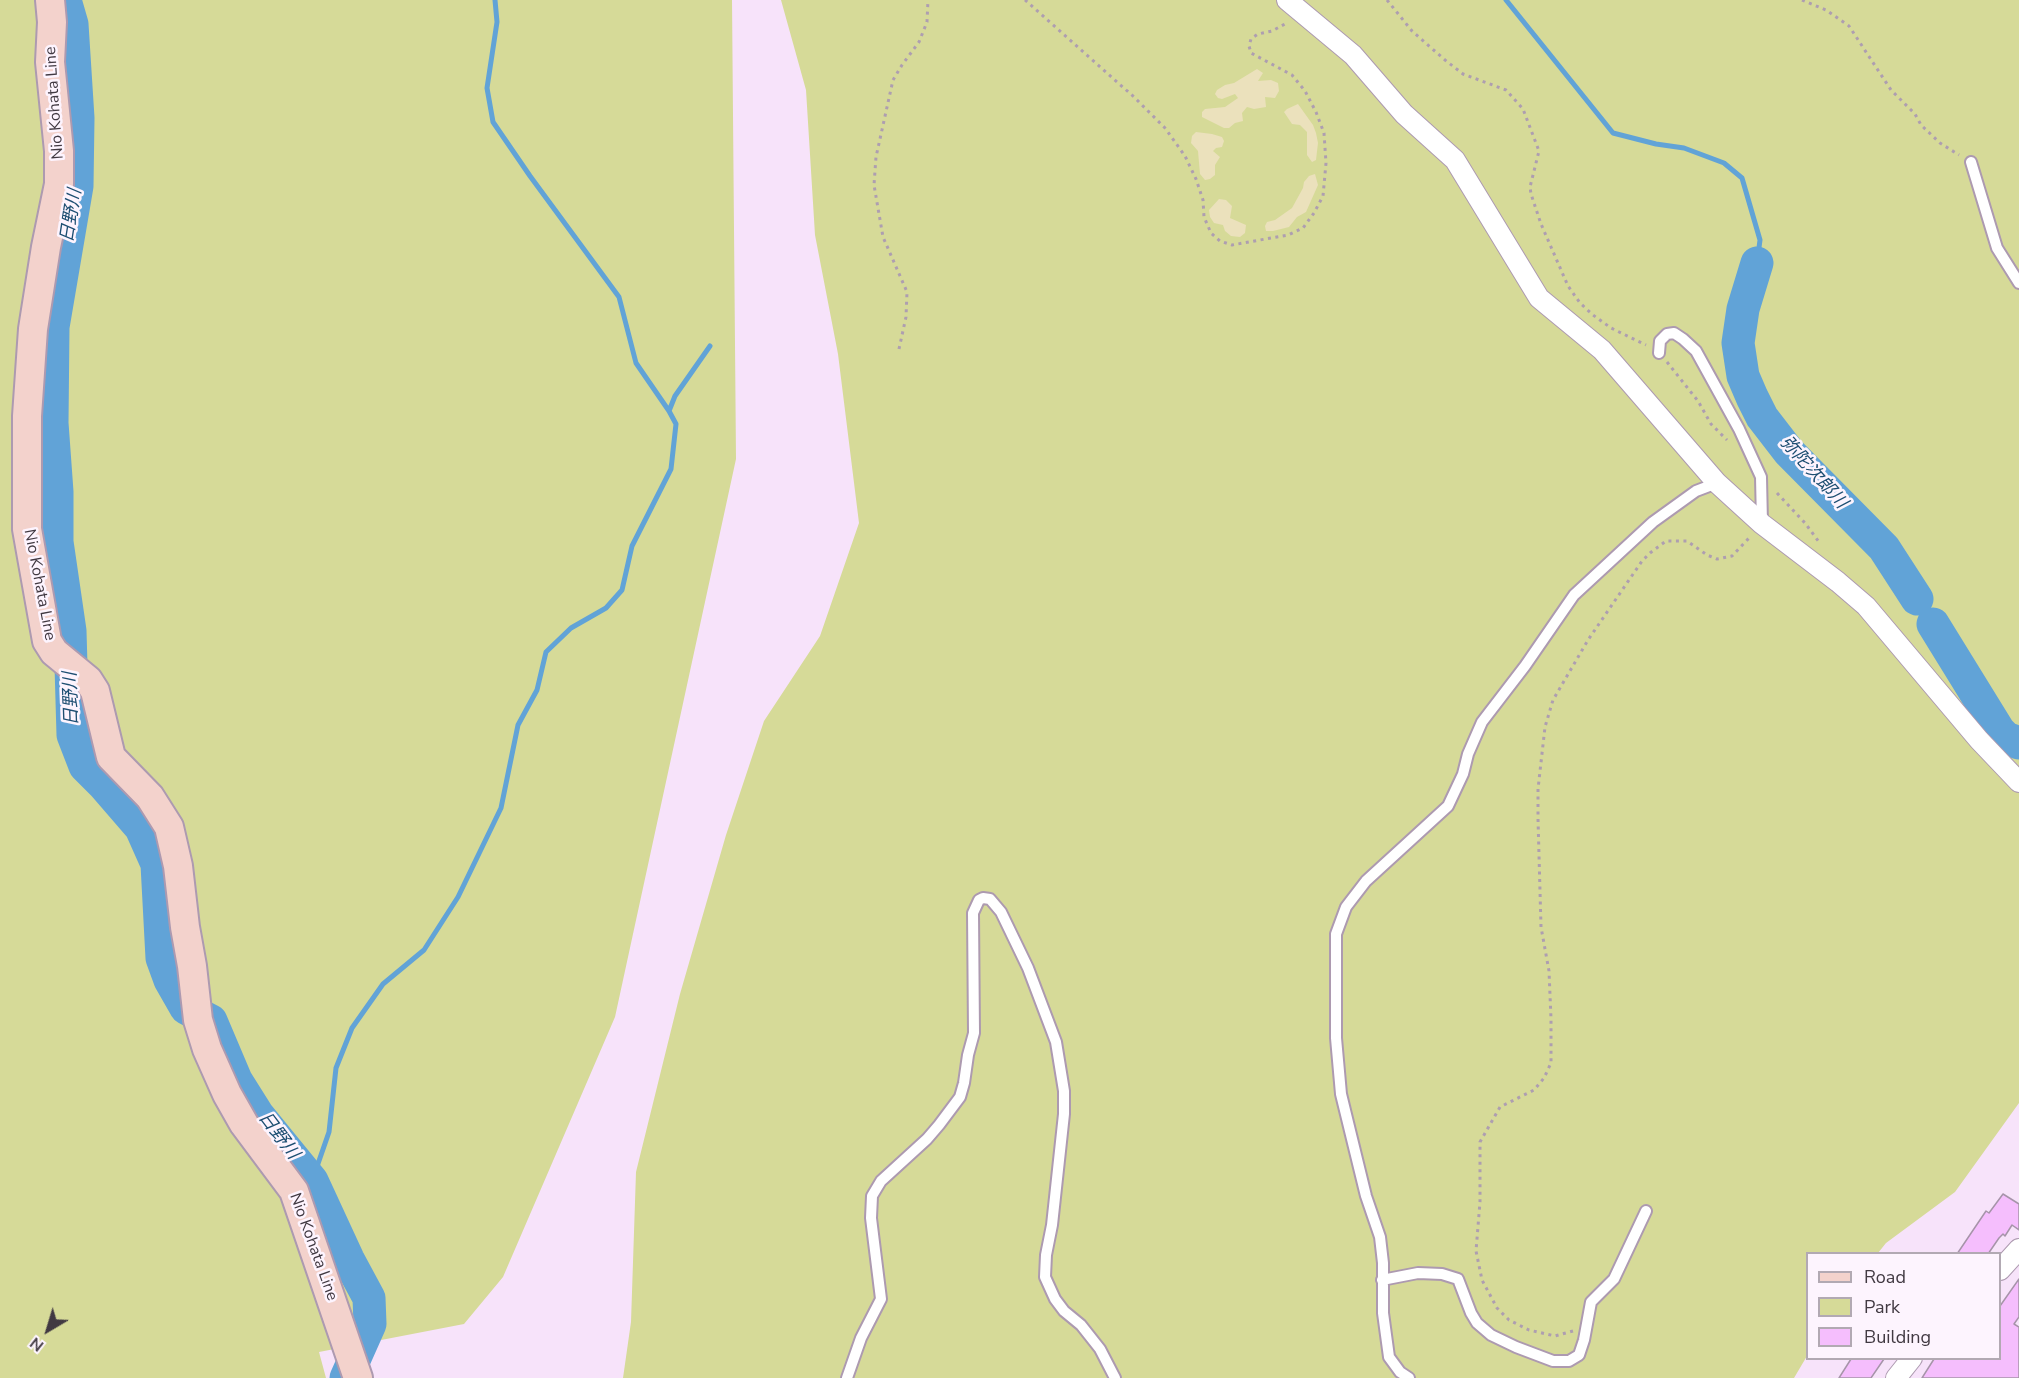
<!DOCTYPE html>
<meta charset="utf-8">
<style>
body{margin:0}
#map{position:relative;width:2019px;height:1378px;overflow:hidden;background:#f7e3fa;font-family:"Nunito Sans",sans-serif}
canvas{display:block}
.legend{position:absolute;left:1806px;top:1252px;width:195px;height:108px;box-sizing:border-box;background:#fdf4fe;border:2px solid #b2a9b3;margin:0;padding:8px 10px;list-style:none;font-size:18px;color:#413942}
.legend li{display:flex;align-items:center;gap:12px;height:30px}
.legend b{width:30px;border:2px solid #b2a9b3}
.north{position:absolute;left:18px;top:1300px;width:60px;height:60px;-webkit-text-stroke:4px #fdf4fe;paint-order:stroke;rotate:218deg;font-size:16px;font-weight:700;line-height:24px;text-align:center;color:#413942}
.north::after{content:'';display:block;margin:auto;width:21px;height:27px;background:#413942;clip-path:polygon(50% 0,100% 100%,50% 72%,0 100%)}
</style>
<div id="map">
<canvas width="2019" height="1378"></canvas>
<ul class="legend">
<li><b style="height:8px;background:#f3d2cc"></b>Road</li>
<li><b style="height:16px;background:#d6da98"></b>Park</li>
<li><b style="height:16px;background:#f5befd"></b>Building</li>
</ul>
<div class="north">N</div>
</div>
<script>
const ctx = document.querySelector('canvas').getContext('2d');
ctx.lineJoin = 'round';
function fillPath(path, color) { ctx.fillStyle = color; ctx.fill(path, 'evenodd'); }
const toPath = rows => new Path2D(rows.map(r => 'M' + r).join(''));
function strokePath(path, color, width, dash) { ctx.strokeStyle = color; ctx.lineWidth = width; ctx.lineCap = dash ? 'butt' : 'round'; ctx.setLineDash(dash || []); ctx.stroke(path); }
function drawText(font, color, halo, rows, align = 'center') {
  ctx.font = font + ' "Nunito Sans","Noto Sans JP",sans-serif'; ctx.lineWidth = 5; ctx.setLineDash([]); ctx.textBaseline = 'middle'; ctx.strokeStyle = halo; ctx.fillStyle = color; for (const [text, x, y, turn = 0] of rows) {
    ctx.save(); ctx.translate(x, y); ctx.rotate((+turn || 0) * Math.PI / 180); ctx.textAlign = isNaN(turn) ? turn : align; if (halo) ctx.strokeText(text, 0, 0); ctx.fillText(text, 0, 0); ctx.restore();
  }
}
fillPath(toPath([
 [0,0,732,0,736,459,615,1017,503,1277,464,1324,319,1352,326,1378,0,1378],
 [781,0,2019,0,2019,1103,1955,1192,1886,1243,1878,1253,1808,1254,1807,1356,1794,1378,623,1378,631,1322,636,1172,680,994,726,835,764,721,820,636,859,523,838,354,815,235,806,90]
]), '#d6da98');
fillPath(toPath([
 [1257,69,1263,73,1258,81,1271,80,1278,83,1279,91,1275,98,1265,97,1266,107,1254,109,1247,107,1242,113,1243,121,1235,123,1229,128,1224,128,1202,117,1202,112,1205,109,1225,107,1238,98,1235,94,1222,99,1218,98,1215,94,1217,90,1225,85,1234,83],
 [1298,104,1313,125,1316,133,1318,143,1316,160,1312,162,1307,155,1307,132,1300,125,1292,124,1284,112,1287,109],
 [1196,132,1212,134,1222,137,1224,141,1222,147,1216,148,1213,151,1220,157,1215,165,1215,175,1210,179,1205,180,1200,174,1198,151,1191,143,1192,136],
 [1315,174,1318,185,1306,212,1297,217,1289,227,1273,231,1266,231,1265,226,1267,222,1275,220,1292,208,1303,188,1304,182,1309,176],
 [1219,199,1226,200,1232,206,1230,218,1246,225,1245,233,1240,237,1231,236,1225,231,1223,225,1214,223,1210,217,1209,210]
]), '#ebe1bc');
strokePath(toPath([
 [1506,0,1613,133,1656,144,1684,148,1724,163,1742,178,1760,240,1757,263],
 [669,411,675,396,710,346],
 [312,1181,329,1132,336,1068,352,1028,383,984,424,950,458,897,501,808,518,725,537,690,546,652,571,628,606,608,622,590,632,546,671,469,676,424,669,411,636,363,619,297,530,176,493,122,487,88,497,22,495,0]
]), '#61a3d7', 5);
strokePath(toPath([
 [65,0,72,24,78,118,77,186,53,327,52,423,57,492,57,542,70,631,73,735,85,766,103,784,141,828,157,864,162,958,170,980,186,1008,211,1021,236,1080,258,1115,312,1181,348,1259,369,1298,370,1324,346,1378],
 [1757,263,1743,309,1738,343,1743,376,1752,397,1762,417,1789,452,1884,548,1917,599],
 [1933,624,1999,731,2006,738,2019,743]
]), '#61a3d7', 33);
const building = toPath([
 [2003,1194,2019,1204,2019,1230,2012,1225,2005,1236,2003,1234,1999,1238,1988,1254,1957,1254,1986,1211,1989,1213,2003,1194],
 [2019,1279,2019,1317,2014,1324,2019,1327,2019,1378,1922,1378,1934,1359,2000,1359,2000,1306,2019,1279],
 [1851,1359,1884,1359,1871,1378,1839,1378,1851,1359]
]);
fillPath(building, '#f5befd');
strokePath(building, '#a694a9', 1.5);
const lane = toPath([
 [1971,162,1997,248,2019,283],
 [1659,353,1660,341,1667,334,1674,333,1683,339,1696,351,1739,429,1761,477,1762,523],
 [1382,1280,1418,1273,1442,1274,1458,1279,1471,1313,1477,1323,1491,1335,1516,1347,1553,1361,1569,1361,1579,1355,1584,1340,1591,1302,1614,1279,1646,1211],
 [847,1378,861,1338,881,1299,871,1218,872,1196,881,1181,927,1139,939,1125,960,1097,964,1083,968,1055,974,1033,973,913,979,900,983,898,990,899,1001,912,1028,968,1056,1042,1064,1091,1064,1114,1052,1225,1046,1255,1045,1277,1055,1299,1064,1311,1081,1325,1100,1349,1115,1378],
 [1409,1378,1400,1372,1389,1357,1383,1313,1383,1263,1380,1237,1366,1196,1341,1094,1336,1038,1336,934,1346,907,1366,881,1448,806,1463,774,1468,754,1482,722,1525,666,1574,595,1653,522,1696,491,1717,483]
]);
const street = toPath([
 [1287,0,1353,55,1404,114,1455,160,1539,298,1602,350,1717,483,1762,524,1838,582,1866,606,1979,740,2019,782],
 [2000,1270,2019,1249],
 [1896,1378,1912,1358]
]);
const secondary = toPath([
 [50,0,52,22,50,62,59,151,59,184,46,247,33,329,27,416,27,529,47,641,54,652,88,680,95,691,111,757,150,797,169,827,178,866,185,927,192,966,198,1020,207,1049,227,1094,244,1124,294,1191,358,1378]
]);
strokePath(lane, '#ad9ab0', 14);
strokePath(street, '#ad9ab0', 22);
strokePath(secondary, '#ad9ab0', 32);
strokePath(toPath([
 [1025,0,1134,97,1165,128,1185,156,1196,179,1203,200,1204,217,1211,233,1220,241,1232,245,1288,235,1303,228,1314,213,1323,196,1326,163,1324,133,1316,112,1305,91,1292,75,1251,53,1249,46,1251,39,1258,34,1272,31,1285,24],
 [1387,0,1412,31,1445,60,1463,74,1506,90,1523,109,1539,151,1530,187,1531,194,1541,224,1568,286,1580,303,1593,315,1611,328,1646,345],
 [1802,0,1826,10,1849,26,1891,90,1915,114,1921,125,1940,143,1959,155],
 [899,349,906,317,907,292,883,237,874,185,876,157,893,80,902,65,919,42,927,22,928,0],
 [1667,362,1698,401,1711,424,1727,440],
 [1777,493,1805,523,1819,542],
 [1573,1331,1555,1336,1529,1330,1509,1320,1497,1308,1482,1280,1476,1251,1480,1202,1480,1142,1500,1107,1534,1090,1544,1078,1551,1063,1551,1019,1549,971,1541,927,1538,819,1538,789,1545,727,1553,700,1588,640,1642,561,1650,553,1666,541,1687,541,1707,555,1717,559,1732,556,1750,537]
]), '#ae9eb0', 3, [3, 4.5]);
strokePath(lane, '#fff', 10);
strokePath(street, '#fff', 20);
strokePath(secondary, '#f3d2cc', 28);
drawText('16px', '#413942', '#fdf4fe', [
 ["Nio Kohata Line",55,103,-94],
 ["Nio Kohata Line",39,585,79],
 ["Nio Kohata Line",313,1247,70]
]);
drawText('italic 18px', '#1d4e72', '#fdf4fe', [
 ["日野川",72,216,-81],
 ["弥陀次郎川",1813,473,48],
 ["日野川",72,699,-92],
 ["日野川",278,1136,53]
]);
</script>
